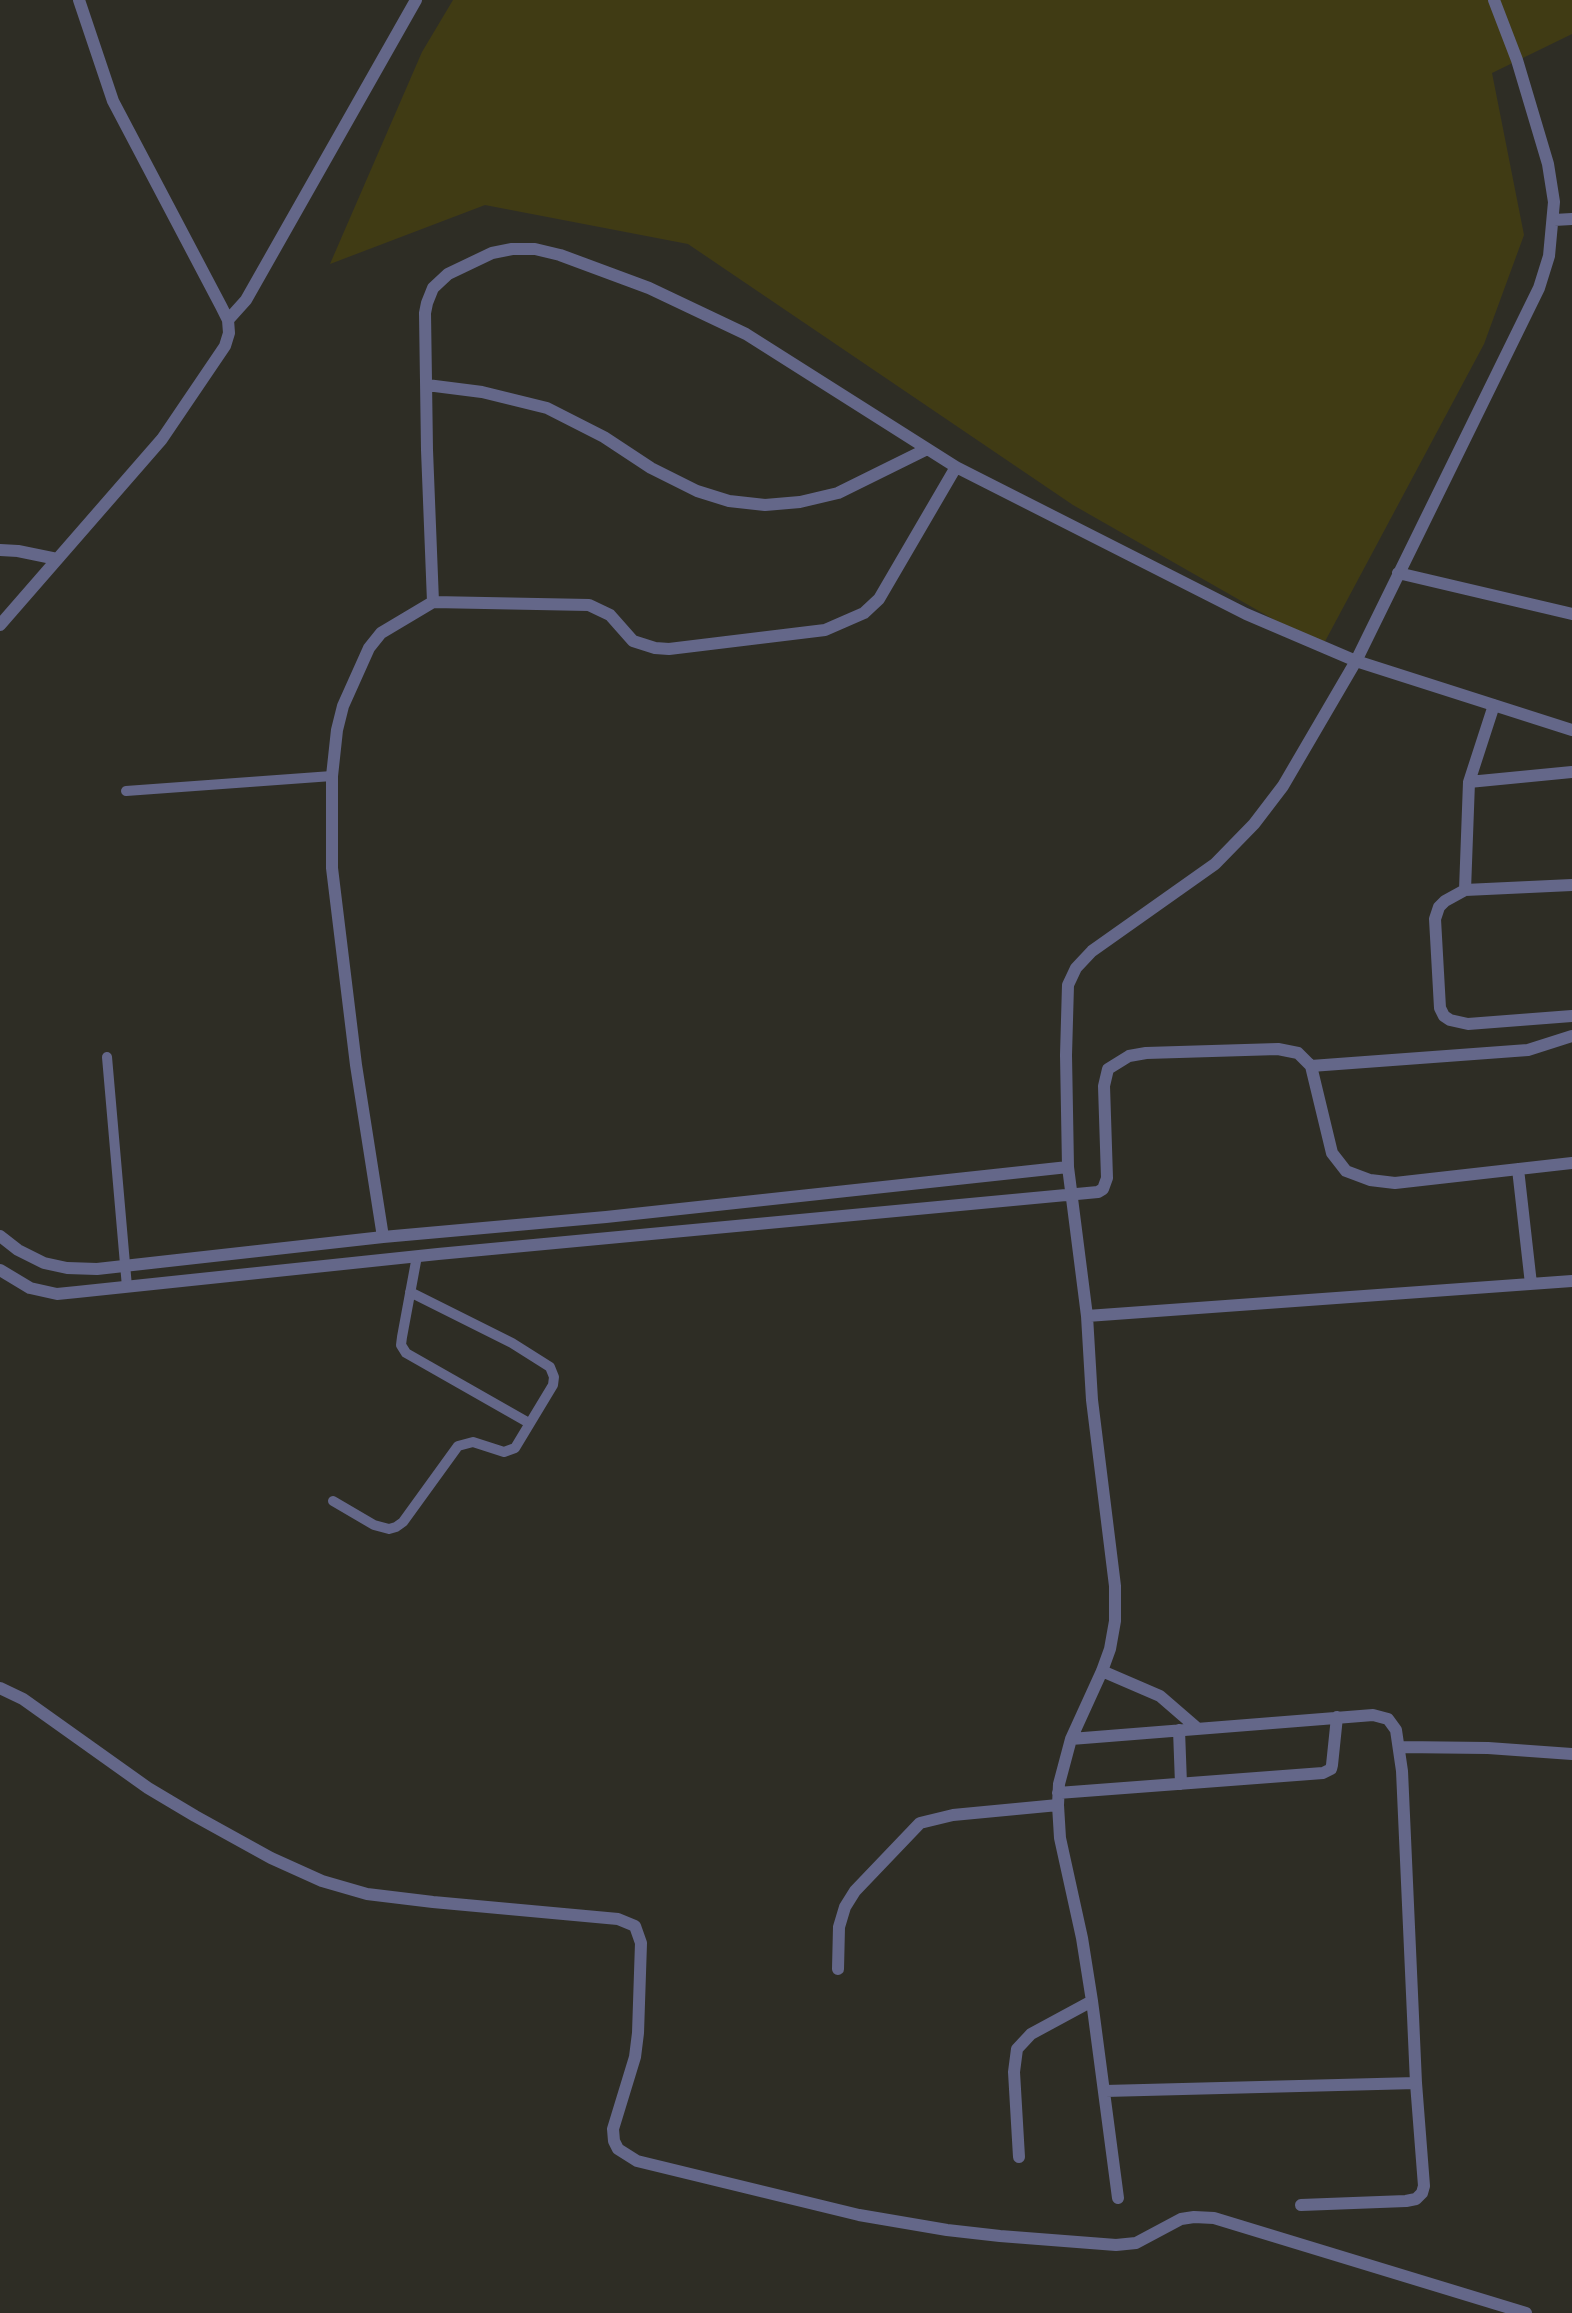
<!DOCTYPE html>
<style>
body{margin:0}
canvas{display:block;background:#2e2d25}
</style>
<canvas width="1572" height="2313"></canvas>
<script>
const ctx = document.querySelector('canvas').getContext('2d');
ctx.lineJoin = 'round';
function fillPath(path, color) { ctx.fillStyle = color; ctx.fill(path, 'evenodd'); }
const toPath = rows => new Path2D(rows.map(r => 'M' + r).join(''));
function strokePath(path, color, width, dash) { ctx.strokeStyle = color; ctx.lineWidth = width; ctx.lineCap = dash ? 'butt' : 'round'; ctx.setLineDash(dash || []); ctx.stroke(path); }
fillPath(toPath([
 [453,0,1572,0,1572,34,1492,73,1524,235,1484,344,1322,647,1073,505,688,244,485,205,330,264,422,52]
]), '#403b14');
strokePath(toPath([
 [126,791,332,776],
 [107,1057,127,1287],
 [417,1256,402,1337,401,1345,406,1353,529,1423],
 [333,1501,374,1525,389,1529,396,1527,403,1522,458,1446,473,1442,504,1452,515,1448,553,1385,554,1377,550,1367,512,1343,410,1292]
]), '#646789', 10);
strokePath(toPath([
 [1554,220,1572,219],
 [228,320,246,300,416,0],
 [427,385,482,392,547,408,604,437,651,468,697,491,729,501,765,505,800,502,838,493,925,450],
 [0,550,18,551,57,559],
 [1398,573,1572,614],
 [433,602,427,450,425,313,427,303,433,288,448,274,492,253,512,249,535,249,560,255,649,288,746,334,956,467,1246,614,1356,661,1572,730],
 [0,625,162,439,225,346,229,333,228,320,221,306,113,101,79,0],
 [1469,782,1572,772],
 [1572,885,1465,890,1445,901,1439,907,1435,919,1440,1008,1444,1016,1450,1020,1468,1024,1572,1016],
 [1465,890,1469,782,1494,705],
 [1311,1066,1528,1050,1572,1036],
 [1518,1169,1531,1284],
 [0,1236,18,1250,44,1263,67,1268,97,1269,383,1237,606,1217,1068,1167],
 [383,1237,356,1065,332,868,332,776,337,730,343,706,369,648,381,633,433,602,589,605,610,615,633,641,655,648,669,649,825,630,864,613,879,599,956,467],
 [0,1270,30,1288,57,1294,77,1292,438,1254,1098,1192,1103,1189,1107,1178,1104,1086,1108,1069,1129,1056,1146,1053,1278,1049,1298,1053,1311,1066,1332,1153,1346,1171,1370,1180,1395,1183,1572,1163],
 [1087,1316,1572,1281],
 [1102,1671,1160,1696,1197,1728],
 [0,1688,23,1699,148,1788,195,1816,271,1858,322,1881,367,1894,433,1902,618,1919,635,1926,641,1943,638,2033,635,2057,613,2129,614,2141,618,2149,637,2161,859,2215,947,2230,1000,2236,1116,2245,1136,2243,1181,2219,1194,2217,1214,2218,1526,2313],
 [1179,1730,1181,1784],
 [1071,1739,1373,1715,1388,1719,1396,1730,1402,1771,1416,2083,1424,2186,1422,2193,1416,2199,1406,2201,1301,2205],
 [1400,1747,1488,1748,1572,1754],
 [1058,1793,1323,1773,1331,1769,1332,1765,1337,1717],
 [838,1969,839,1927,845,1907,855,1891,920,1823,953,1815,1058,1805],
 [1105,2091,1416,2083],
 [1019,2157,1014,2072,1017,2049,1031,2034,1092,2001],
 [1118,2198,1092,2001,1082,1938,1060,1838,1058,1805,1059,1784,1071,1739,1102,1671,1110,1649,1115,1621,1115,1586,1092,1400,1087,1316,1068,1167,1066,1055,1068,985,1076,968,1092,951,1215,864,1254,824,1283,786,1356,661,1539,288,1549,256,1554,202,1548,164,1517,60,1494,0]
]), '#646789', 12);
</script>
